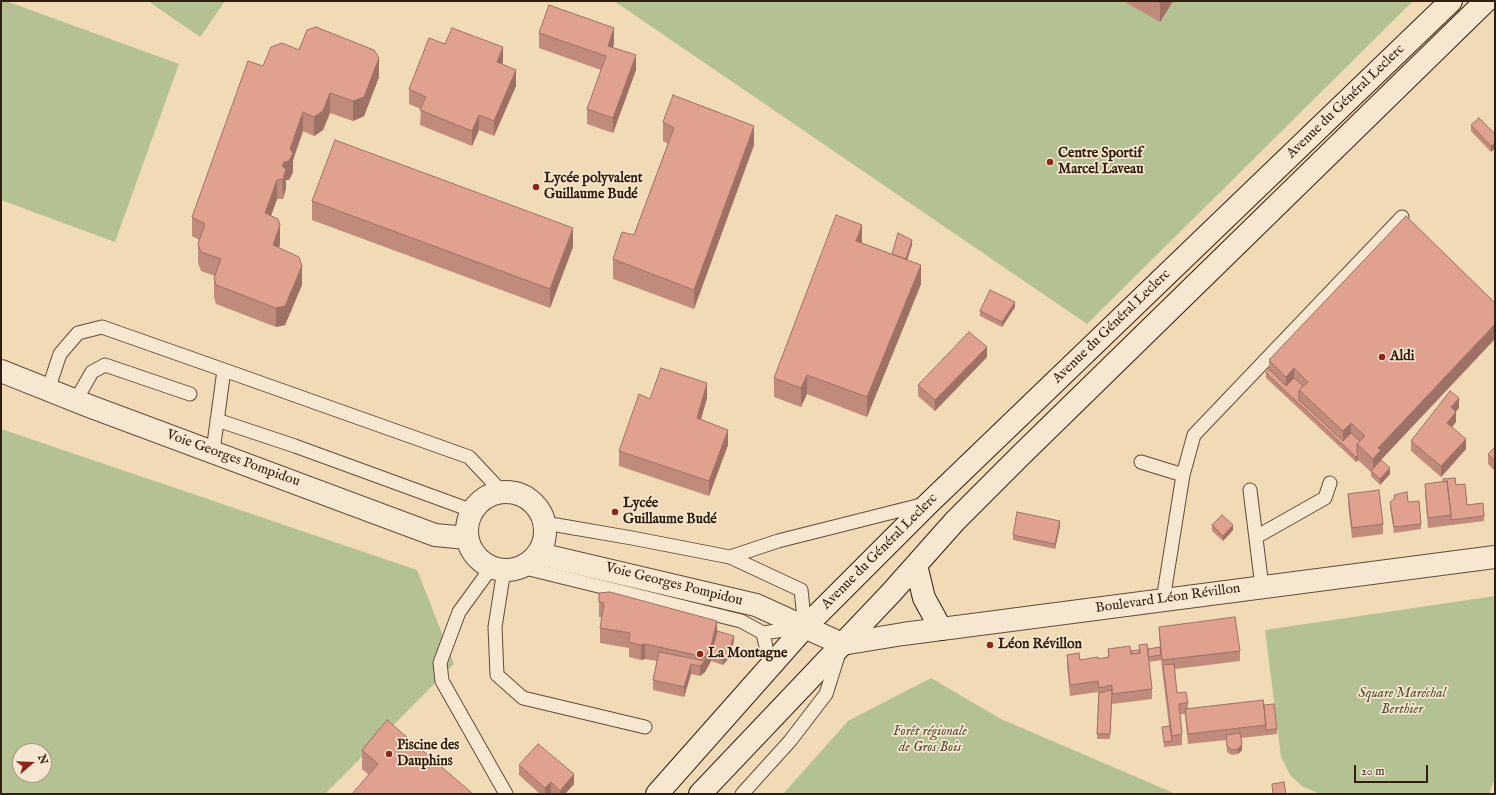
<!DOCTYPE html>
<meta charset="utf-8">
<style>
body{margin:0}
#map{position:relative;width:1496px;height:795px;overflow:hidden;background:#f1dab6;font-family:"IM FELL English",serif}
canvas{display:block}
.frame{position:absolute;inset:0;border:2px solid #311e0f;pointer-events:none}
.north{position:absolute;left:12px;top:743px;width:40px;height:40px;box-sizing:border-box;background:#f6e7d0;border:1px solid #a79783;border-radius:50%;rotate:71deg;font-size:11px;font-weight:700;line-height:16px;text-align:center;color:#311e0f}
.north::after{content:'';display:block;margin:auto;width:14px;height:18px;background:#8f2418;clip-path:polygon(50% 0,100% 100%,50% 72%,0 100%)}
.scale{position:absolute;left:1354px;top:765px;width:74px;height:18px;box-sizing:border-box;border:2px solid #311e0f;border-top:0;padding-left:5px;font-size:12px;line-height:14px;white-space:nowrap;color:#311e0f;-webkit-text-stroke:3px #f6e7d0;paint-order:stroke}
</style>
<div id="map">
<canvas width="1496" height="795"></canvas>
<div class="frame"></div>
<div class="north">N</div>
<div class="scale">20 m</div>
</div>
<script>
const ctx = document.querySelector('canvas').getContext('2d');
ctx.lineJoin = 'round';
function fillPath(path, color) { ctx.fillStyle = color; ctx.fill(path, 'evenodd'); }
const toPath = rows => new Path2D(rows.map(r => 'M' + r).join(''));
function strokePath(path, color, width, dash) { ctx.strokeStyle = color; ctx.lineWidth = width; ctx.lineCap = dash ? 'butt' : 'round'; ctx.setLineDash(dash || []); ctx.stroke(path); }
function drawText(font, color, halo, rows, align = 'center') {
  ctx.font = font + ' "IM FELL English",serif'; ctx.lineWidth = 3.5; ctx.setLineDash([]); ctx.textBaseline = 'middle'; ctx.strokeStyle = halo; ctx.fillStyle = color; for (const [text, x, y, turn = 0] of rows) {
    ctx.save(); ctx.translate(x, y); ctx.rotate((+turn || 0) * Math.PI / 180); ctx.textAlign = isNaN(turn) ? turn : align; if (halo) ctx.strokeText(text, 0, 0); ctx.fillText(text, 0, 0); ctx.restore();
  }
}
fillPath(toPath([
 [1,1,6,1,179,64,115,242,1,200],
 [148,1,225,1,200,37],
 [614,1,1413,1,1087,324],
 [1,429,417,570,454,664,325,794,1,794],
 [20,751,44,751,44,775,20,775],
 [1495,596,1495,778,1489,794,1320,794,1302,786,1290,775,1281,757,1265,630],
 [931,678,1001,719,1176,794,783,794,848,721]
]), '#b4c192');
const lane = toPath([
 [224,370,469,457,501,491],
 [48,390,60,354,78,333,102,327,224,370,213,451],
 [76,400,92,372,105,365,190,394],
 [217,420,295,446,473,511],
 [1141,462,1183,475,1194,435,1402,217],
 [1250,490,1262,587],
 [1256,537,1325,498,1330,483],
 [730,557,778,541,925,504],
 [521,567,741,621,763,633,805,627,801,590,730,557,632,538,545,523],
 [491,568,459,612,440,663,442,681,506,794],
 [504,570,495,627,497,675,523,698,645,727],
 [1163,600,1183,475],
 [763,633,770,666],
 [742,794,790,741,826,694,839,653]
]);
const street = toPath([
 [1,371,89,406,435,535,467,538],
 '467 531a39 39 0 1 1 78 0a39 39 0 1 1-78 0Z',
 [539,554,756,605,842,644,903,634,1495,557]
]);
const secondary = toPath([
 [916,565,924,598,941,629],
 [657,794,805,627,928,504,1451,1],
 [700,794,891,593,955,521,1021,455,1486,1]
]);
strokePath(lane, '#614d39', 15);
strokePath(street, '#614d39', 24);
strokePath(secondary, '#311e0f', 24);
strokePath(lane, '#f6e7d0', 13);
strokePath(street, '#f6e7d0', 22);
strokePath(secondary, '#f6e7d0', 22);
fillPath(toPath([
 [1123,1,1173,1,1160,22],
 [539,33,614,43,613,48,636,70,613,133,587,124,587,109,601,70,539,48],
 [445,44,503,62,502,65,516,86,494,136,479,130,472,146,420,125,421,109,409,104,409,89],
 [299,50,379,77,364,116,353,121,330,113,323,130,314,136,303,131,293,160,293,172,289,180,286,180,286,188,283,199,277,199,271,216,280,244,279,248,302,285,285,325,276,327,216,304,214,297,214,278,215,276,201,271,198,263,198,244,199,240,192,236,192,217,263,66],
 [663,122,754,145,694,309,613,279,613,259,634,235,668,144,663,141],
 [1471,125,1495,134,1495,148,1491,152,1471,131],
 [312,201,573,247,550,308,312,220],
 [1406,216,1381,460,1390,474,1380,485,1371,476,1371,472,1358,460,1356,462,1266,378,1266,373,1269,369,1269,360],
 [862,243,892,254,912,245,907,259,921,284,867,417,807,394,801,407,774,397,774,378],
 [1015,307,1002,327,980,316,980,311],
 [987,357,935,411,918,396,918,385],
 [707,398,701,419,728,445,709,496,619,466,619,451,650,399],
 [1459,408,1456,411,1456,422,1452,427,1466,449,1441,477,1411,451,1411,441],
 [1495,447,1495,471,1488,464,1488,454],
 [1425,484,1456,485,1467,505,1484,516,1484,521,1428,528,1425,494],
 [1348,494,1383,524,1383,534,1352,538,1348,504],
 [1394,495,1408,502,1421,524,1421,529,1394,533,1390,507,1390,502,1394,499],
 [1212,525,1233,530,1223,541,1212,531],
 [1060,526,1055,549,1013,540,1013,535],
 [599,593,717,631,734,641,728,659,723,665,711,661,705,672,700,676,691,674,684,697,653,690,653,680,657,661,645,659,641,660,629,657,629,648,600,643,600,628,602,617,599,617],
 [1159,627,1240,651,1240,661,1175,669,1177,693,1188,703,1188,709,1264,705,1277,729,1277,734,1241,738,1242,750,1238,754,1232,755,1227,752,1226,740,1188,744,1185,714,1180,714,1182,734,1182,745,1164,747,1162,727,1169,726,1161,660,1149,662,1152,689,1152,699,1112,704,1110,739,1097,739,1098,697,1098,692,1070,696,1067,665,1067,655,1080,660,1098,659,1108,658,1108,649,1131,651,1139,650,1139,645,1148,649,1160,647,1159,637],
 [362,750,473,794,369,775,362,769],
 [519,765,574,784,565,794,552,794,551,793,549,794,540,794,519,775]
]), '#c18b7b');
fillPath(toPath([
 [1162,1,1173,1,1160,22,1160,3],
 [614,28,614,43,608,61,608,46],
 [503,47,503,62,497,77,497,62],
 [636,55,636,70,613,133,613,118],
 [379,58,379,77,364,116,353,121,353,101],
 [516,70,516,86,494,136,494,121],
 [330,93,330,113,323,130,314,136,314,117],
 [303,112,303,131,293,160,293,172,289,180,286,180,286,188,283,199,282,166,290,149],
 [479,115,479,130,472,146,472,131],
 [754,126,754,145,694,309,694,290],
 [1495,143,1495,148,1491,152,1491,146],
 [277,180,277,199,265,232,265,213],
 [280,225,280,244,273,264,273,245],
 [862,225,862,245,856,241],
 [573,228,573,247,550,308,550,289],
 [912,240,912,245,902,277,902,271],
 [921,265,921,284,867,417,867,397],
 [302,266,302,285,285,325,276,327,276,308],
 [1015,302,1015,307,1002,327,1002,322],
 [1495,324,1495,339,1381,460,1373,473,1373,459,1378,448],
 [987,347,987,357,935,411,935,400],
 [1294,368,1294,383,1286,392,1286,377],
 [807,375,807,394,801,407,801,388],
 [707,383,707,398,697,433,697,418],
 [1459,398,1459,408,1453,415,1456,412,1456,422,1447,433,1447,423,1451,407],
 [1351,423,1351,438,1343,446,1343,431],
 [728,430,728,445,709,496,709,481],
 [1466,439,1466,449,1441,477,1441,466],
 [1358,455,1358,460,1356,462,1356,457],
 [1390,468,1390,474,1380,485,1380,479],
 [1060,521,1060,526,1055,549,1055,544],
 [1233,525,1233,530,1223,541,1223,536],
 [717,621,717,636,711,655,711,661,705,672,700,676,700,666,705,661,705,657],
 [734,636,734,641,728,659,723,665,723,660],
 [645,644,645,659,641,660,641,645],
 [691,664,691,674,684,697,684,687],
 [1242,744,1242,750,1238,754,1238,749],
 [574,774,574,784,565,794,560,794,560,791],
 [551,782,551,793,549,794,545,794,545,788]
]), '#9d7164');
const building = toPath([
 [1157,1,1162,1,1160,3,1157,1],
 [549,5,614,28,608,46,636,55,613,118,587,109,606,56,539,33,549,5],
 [316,27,374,50,379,58,364,97,353,101,330,93,323,111,314,117,303,112,290,149,293,153,289,161,284,162,282,166,286,169,283,179,277,180,265,213,278,219,280,225,273,245,299,257,302,266,285,306,276,308,216,285,214,278,221,259,201,252,198,244,205,224,192,217,248,61,263,66,271,47,282,43,299,50,307,30,316,27],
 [452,28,503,47,497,62,516,70,494,121,479,115,472,131,420,110,426,97,409,89,429,38,445,44,452,28],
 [673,95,754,126,694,290,613,259,622,232,634,235,674,128,663,122,673,95],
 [1479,118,1495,134,1495,143,1491,146,1471,125,1479,118],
 [335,140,573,228,550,289,312,201,335,140],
 [836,215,862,225,856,241,921,265,867,397,807,375,801,388,774,378,836,215],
 [1406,216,1495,303,1495,324,1378,448,1381,450,1373,459,1357,444,1365,436,1351,423,1343,431,1299,390,1308,382,1294,368,1286,377,1269,360,1406,216],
 [898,233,912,240,906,259,892,254,898,233],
 [990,290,1015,302,1002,322,980,311,990,290],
 [969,332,987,347,935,400,918,385,969,332],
 [661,368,707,383,697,418,728,430,709,481,619,451,639,394,650,399,661,368],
 [1269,369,1286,386,1294,378,1303,386,1299,390,1299,400,1343,441,1351,433,1360,441,1357,444,1357,454,1358,455,1356,457,1266,373,1269,369],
 [1450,391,1459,398,1451,407,1456,412,1447,423,1466,439,1441,466,1411,441,1450,391],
 [1495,447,1495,461,1488,454,1495,447],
 [1381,460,1390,468,1380,479,1371,471,1381,460],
 [1455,478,1456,485,1465,484,1467,505,1483,503,1484,516,1451,520,1451,515,1447,481,1443,482,1443,479,1455,478],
 [1447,481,1451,515,1428,518,1425,484,1447,481],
 [1379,490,1383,524,1352,528,1348,494,1379,490],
 [1407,492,1408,502,1419,501,1421,524,1394,527,1390,502,1395,498,1394,495,1407,492],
 [1017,512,1060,521,1055,544,1013,535,1017,512],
 [1222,515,1233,525,1223,536,1212,525,1222,515],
 [610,592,717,621,711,646,705,657,645,644,641,645,629,642,630,633,600,628,604,603,599,602,599,593,610,592],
 [1235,617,1240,651,1162,660,1159,627,1235,617],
 [717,631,734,636,728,654,723,660,711,655,717,631],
 [1147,644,1152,689,1112,694,1112,685,1099,688,1098,681,1070,685,1067,655,1079,653,1080,660,1098,657,1098,659,1109,657,1108,649,1130,646,1131,654,1140,653,1139,645,1147,644],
 [1160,647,1161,655,1148,657,1148,649,1160,647],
 [1139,650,1140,653,1131,654,1131,651,1139,650],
 [659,652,705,661,700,666,691,664,684,687,653,680,659,652],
 [1174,664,1177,693,1186,692,1188,703,1179,704,1182,734,1172,736,1163,665,1174,664],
 [1112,690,1110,734,1097,734,1099,693,1112,690],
 [1263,700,1266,725,1188,734,1185,709,1263,700],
 [1274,704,1277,729,1266,730,1264,705,1274,704],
 [387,720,473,794,352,794,378,764,362,750,387,720],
 [1170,726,1172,741,1164,742,1162,727,1170,726],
 [1240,733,1242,744,1238,749,1232,750,1227,746,1226,735,1240,733],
 [538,744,574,774,560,791,551,782,545,788,519,765,538,744],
 [1284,782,1286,794,1273,794,1272,784,1284,782]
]);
fillPath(building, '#e0a28f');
strokePath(building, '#9d7164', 1);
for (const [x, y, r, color] of [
 [1050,162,4,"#8f2418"],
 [536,187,4,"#8f2418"],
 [1382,357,4,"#8f2418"],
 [615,512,4,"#8f2418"],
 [990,645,4,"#8f2418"],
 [700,654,4,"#8f2418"],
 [389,754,4,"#8f2418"]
]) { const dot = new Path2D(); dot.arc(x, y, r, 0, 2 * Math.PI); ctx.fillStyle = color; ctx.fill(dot); strokePath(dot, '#f6e7d0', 1.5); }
drawText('14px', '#311e0f', '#f6e7d0', [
 ["Avenue du Général Leclerc",1346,102,-44],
 ["Avenue du Général Leclerc",1112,327,-44],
 ["Voie Georges Pompidou",233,459,20],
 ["Avenue du Général Leclerc",880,552,-45],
 ["Voie Georges Pompidou",674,585,14],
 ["Boulevard Léon Révillon",1168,599,-8]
]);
drawText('bold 14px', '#311e0f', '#f6e7d0', [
 ["Centre Sportif",1058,154],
 ["Marcel Laveau",1058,170],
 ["Lycée polyvalent",544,179],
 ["Guillaume Budé",544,195],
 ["Aldi",1390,357],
 ["Lycée",623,504],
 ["Guillaume Budé",623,520],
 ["Léon Révillon",998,645],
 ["La Montagne",708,654],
 ["Piscine des",397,746],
 ["Dauphins",397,762]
], 'left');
drawText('italic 14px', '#584f36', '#f6e7d0', [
 ["Square Maréchal",1402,694],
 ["Berthier",1402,710],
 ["Forêt régionale",930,732],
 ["de Gros Bois",930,748]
]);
</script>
